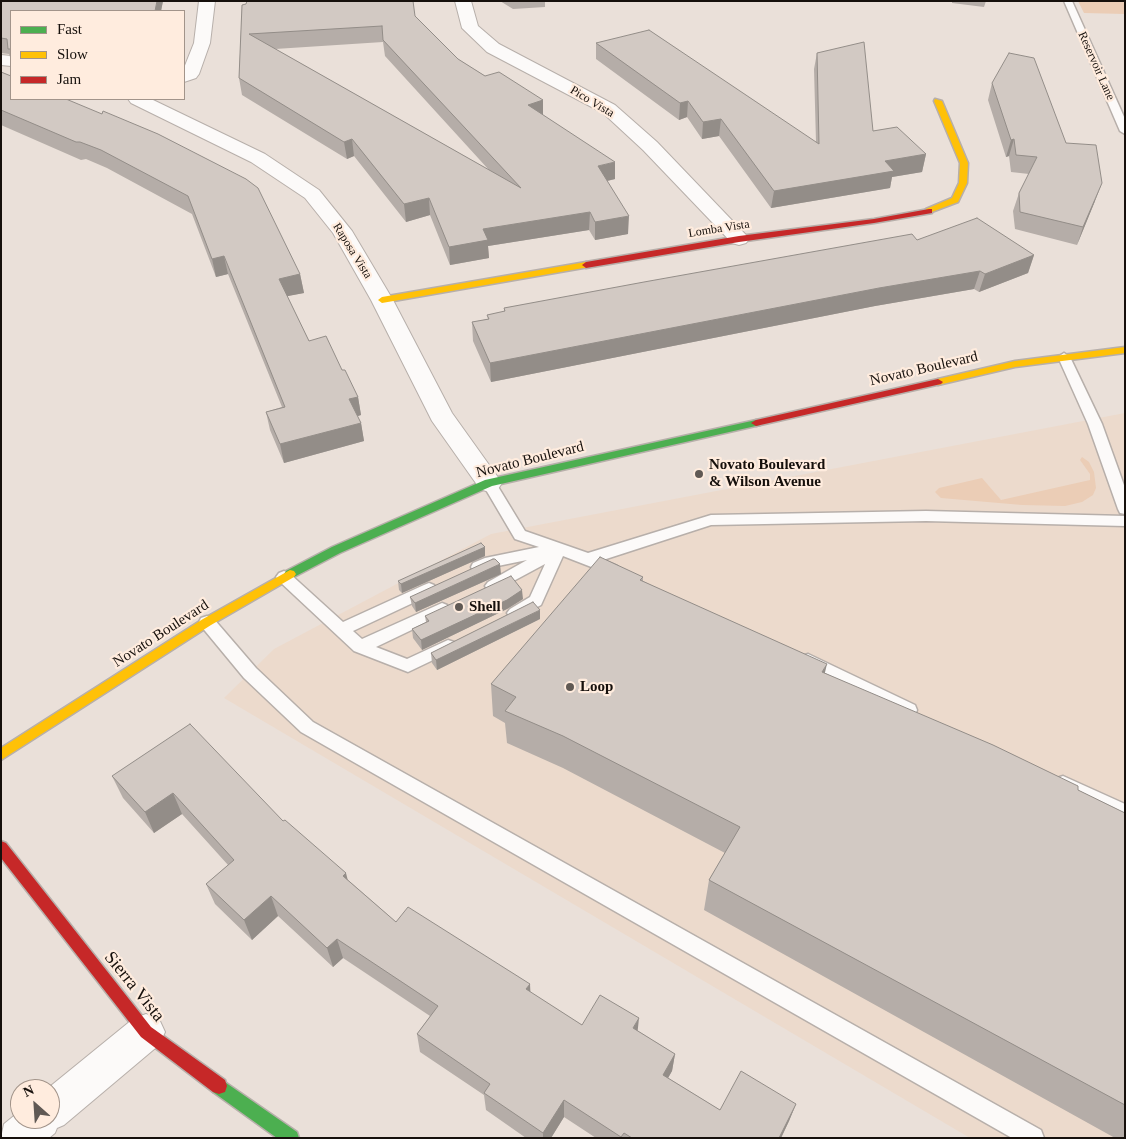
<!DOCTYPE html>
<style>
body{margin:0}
#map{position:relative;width:1126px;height:1139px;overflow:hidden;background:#eae0d9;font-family:"Times New Roman",serif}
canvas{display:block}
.frame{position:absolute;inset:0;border:2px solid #16100c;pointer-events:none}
.legend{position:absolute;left:10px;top:10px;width:175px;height:90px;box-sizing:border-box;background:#ffecde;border:1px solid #a2948a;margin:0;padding:6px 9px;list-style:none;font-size:15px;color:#16100c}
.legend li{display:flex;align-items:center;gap:10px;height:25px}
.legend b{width:25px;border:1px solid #a2948a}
.north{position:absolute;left:10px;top:1079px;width:50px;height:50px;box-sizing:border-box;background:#ffecde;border:1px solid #a2948a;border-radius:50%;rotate:334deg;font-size:14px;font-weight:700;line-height:20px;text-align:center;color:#16100c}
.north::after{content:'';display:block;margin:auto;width:18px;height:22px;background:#605954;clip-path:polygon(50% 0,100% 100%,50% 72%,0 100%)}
</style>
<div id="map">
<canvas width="1126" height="1139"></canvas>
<div class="frame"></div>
<ul class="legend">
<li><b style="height:6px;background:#4caf50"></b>Fast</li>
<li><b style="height:6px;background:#ffc107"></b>Slow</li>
<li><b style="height:6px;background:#c62828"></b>Jam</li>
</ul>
<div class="north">N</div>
</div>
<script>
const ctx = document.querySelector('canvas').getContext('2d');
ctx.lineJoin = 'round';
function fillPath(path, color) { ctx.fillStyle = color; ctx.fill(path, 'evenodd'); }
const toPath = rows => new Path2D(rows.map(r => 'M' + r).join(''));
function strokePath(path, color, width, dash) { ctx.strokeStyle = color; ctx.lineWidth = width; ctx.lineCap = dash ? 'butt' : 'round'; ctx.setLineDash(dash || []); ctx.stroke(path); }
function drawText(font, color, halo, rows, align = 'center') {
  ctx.font = font + ' "Times New Roman",serif'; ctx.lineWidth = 4.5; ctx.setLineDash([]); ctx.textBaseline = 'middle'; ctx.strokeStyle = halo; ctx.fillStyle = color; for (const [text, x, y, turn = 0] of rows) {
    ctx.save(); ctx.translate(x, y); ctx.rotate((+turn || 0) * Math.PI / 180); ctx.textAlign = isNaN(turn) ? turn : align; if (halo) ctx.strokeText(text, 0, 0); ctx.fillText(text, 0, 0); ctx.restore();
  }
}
fillPath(toPath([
 [1125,413,1125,1138,970,1138,224,698,274,649,491,534]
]), '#ecdacc');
fillPath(toPath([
 [1078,1,1125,1,1125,14,1084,13],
 [1082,457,1089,462,1094,472,1096,488,1093,495,1082,502,1065,506,1022,505,941,498,935,492,939,488,982,478,1001,500,1090,480,1090,474,1080,460]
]), '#ebcdb6');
const lane = toPath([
 [1064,1,1072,1,1125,119,1125,134,1120,131,1064,1],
 [1064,353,1070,357,1102,424,1125,488,1125,514,1120,513,1118,509,1088,424,1058,357,1064,353],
 [489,478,494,480,525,531,588,553,711,515,926,511,1125,516,1125,526,926,521,711,525,603,560,617,566,620,570,617,574,612,575,563,556,541,605,515,619,510,617,507,613,510,609,530,597,545,564,493,592,488,590,485,586,488,582,527,560,493,567,478,572,473,571,471,567,473,563,485,558,539,547,515,539,482,483,484,480,489,478],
 [284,571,289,573,343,622,424,585,429,583,434,585,437,589,434,593,353,631,362,639,442,603,447,605,450,609,447,613,376,647,407,659,448,640,454,642,456,646,454,650,408,672,354,651,279,581,276,577,279,573,284,571],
 [207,616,213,618,256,668,313,722,1041,1130,1044,1138,1012,1138,301,732,244,678,201,626,199,622,201,618,207,616],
 [808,654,915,705,917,710,915,715,909,717,903,715,802,664,800,660,802,656,808,654],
 [1063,776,1125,804,1125,820,1057,788,1054,783,1057,778,1063,776]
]);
const street = toPath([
 [199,1,215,1,210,43,199,74,196,78,184,82,184,68,194,43,199,1],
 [455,1,471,1,478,26,499,44,615,105,657,142,746,235,749,239,746,243,739,245,732,243,643,150,603,113,487,52,462,28,455,1],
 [1,55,11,56,11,66,1,65,1,55],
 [128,99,151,99,265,154,319,190,352,231,393,300,452,413,502,483,498,489,489,492,480,489,432,421,371,300,333,233,305,198,251,162,131,103,128,99],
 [146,1014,159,1019,165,1032,159,1045,64,1125,57,1128,55,1133,49,1138,1,1138,4,1124,20,1111,20,1119,50,1119,50,1089,47,1089,133,1019,146,1014]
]);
const fast = toPath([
 [756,420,760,421,761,423,760,425,492,486,340,553,294,577,286,577,284,574,286,571,332,547,485,480,756,420],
 [219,1078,297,1132,299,1138,277,1138,213,1092,211,1086,213,1080,219,1078]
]);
const slow = toPath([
 [935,99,942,101,968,163,967,183,958,202,929,213,926,213,926,209,952,198,959,183,960,163,934,101,935,99],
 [586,262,589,263,589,267,382,303,378,300,382,297,586,262],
 [1125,347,1125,353,1015,367,938,385,933,382,938,379,1015,361,1125,347],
 [290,570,294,571,296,574,294,577,211,625,1,760,1,748,203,619,290,570]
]);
const jam = toPath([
 [929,209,932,209,932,213,874,223,739,242,586,268,582,265,586,262,739,236,874,219,929,209],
 [938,379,943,382,941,384,756,426,751,423,756,420,938,379],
 [1,841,6,843,151,1027,225,1080,227,1086,225,1092,219,1094,213,1092,141,1037,1,858,1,841]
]);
strokePath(lane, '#b7afaa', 3);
strokePath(street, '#b7afaa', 2);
strokePath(fast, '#b7afaa', 3);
strokePath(slow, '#b7afaa', 3);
strokePath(jam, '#b7afaa', 3);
fillPath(lane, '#fcfaf9');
fillPath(street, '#fcfaf9');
fillPath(fast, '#4caf50');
fillPath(slow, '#ffc107');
fillPath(jam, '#c62828');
fillPath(toPath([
 [1,1,163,1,161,11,11,11,11,60,9,54,1,53],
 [500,1,545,1,545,7,513,9],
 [952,1,986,1,984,7,952,3],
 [242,5,415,16,458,59,485,76,543,100,543,115,615,179,607,181,628,234,595,240,589,230,488,246,489,258,450,265,430,215,406,222,354,156,347,159,242,95,239,78],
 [383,42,385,56,489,170,275,49],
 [596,43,816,142,814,69,817,53,873,131,926,154,922,172,892,177,890,188,771,208,719,136,702,139,687,117,679,120,596,59],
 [1,72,66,99,300,274,304,293,287,296,309,341,342,370,358,397,361,415,357,416,361,423,364,441,284,463,270,430,266,412,282,407,228,274,216,277,192,214,107,168,86,159,81,160,1,125],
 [992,83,1066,143,1095,201,1077,245,1015,229,1013,211,1019,193,1029,174,1011,172,1009,156,1006,157,988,100],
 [917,240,1034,255,1028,273,979,292,974,289,875,306,491,382,473,341,472,322,488,319,487,315,504,312,504,308],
 [485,547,485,556,402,593,399,590,398,581],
 [501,574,416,612,412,606,410,597],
 [643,577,643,581,825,673,1078,790,1125,813,1125,1138,1115,1138,704,910,709,880,725,853,563,768,507,743,505,723,493,716,491,684],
 [523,599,507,609,422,650,413,638,412,629,426,622,425,616],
 [540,619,437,670,432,663,431,653],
 [112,776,283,821,348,880,396,922,530,984,530,992,582,1025,638,1031,675,1054,672,1071,668,1078,720,1110,796,1104,789,1121,781,1138,596,1138,564,1117,551,1138,526,1138,486,1110,484,1095,420,1052,417,1034,430,1016,343,958,333,967,278,916,252,940,215,904,206,884,228,865,182,814,154,833,123,798]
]), '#b5ada8');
fillPath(toPath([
 [157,1,163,1,161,11,155,11],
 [543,100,543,117,528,105],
 [688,101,687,117,679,120,680,103],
 [721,119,719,136,702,139,703,122],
 [352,139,354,156,347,159,344,142],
 [1014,139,1009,156,1006,157,1011,140],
 [926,154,922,172,892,177,890,188,771,208,774,191,885,161],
 [615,162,615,179,598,183,598,166],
 [1102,183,1095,201,1077,245,1083,227],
 [429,198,430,215,406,222,404,204],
 [590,212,589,230,488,246,489,258,450,265,449,247,483,229],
 [629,216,628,234,595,240,595,222],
 [1034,255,1028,273,979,292,985,274],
 [224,256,228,274,216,277,212,259],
 [980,271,974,289,875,306,491,382,490,363,879,288],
 [300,274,304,293,283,297,279,279],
 [358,397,361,415,352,418,349,399],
 [361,423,364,441,284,463,280,444],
 [485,547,485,556,402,593,401,584],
 [500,564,501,574,416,612,415,603],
 [522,590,523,599,507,609,422,650,421,640],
 [540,610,540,619,437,670,436,660],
 [827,664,819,697,822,672],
 [173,793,182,814,154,833,145,812],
 [346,873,351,893,343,876],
 [271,896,278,916,252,940,244,920],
 [337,939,343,958,333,967,327,948],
 [530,984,531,1003,526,989],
 [639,1018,637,1037,633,1028],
 [675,1054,672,1071,660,1092,663,1075],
 [564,1100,564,1117,551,1138,543,1138,543,1133],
 [796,1104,789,1121,781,1138,779,1138]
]), '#938d88');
const building = toPath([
 [1,1,157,1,155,11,11,11,11,49,8,49,7,39,1,38,1,1],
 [247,1,413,1,415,16,458,59,485,76,499,72,543,100,528,105,615,162,598,166,629,216,595,222,590,212,483,229,488,240,449,247,429,198,404,204,352,139,344,142,239,78,242,5,246,4,247,1],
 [382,26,383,40,521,188,249,34,382,26],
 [649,30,819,144,817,53,864,42,873,131,897,127,926,154,885,161,894,171,774,191,721,119,703,122,688,101,680,103,596,43,649,30],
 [1009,53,1034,58,1066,143,1096,145,1102,183,1083,227,1020,212,1019,193,1037,157,1016,155,1014,139,1011,140,992,83,1009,53],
 [1,72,11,76,11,99,66,99,102,114,103,111,158,134,246,179,258,188,300,274,279,279,309,341,326,336,342,370,345,370,358,397,349,399,361,423,280,444,266,412,285,407,224,256,212,259,188,196,101,150,80,142,76,142,1,110,1,72],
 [977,218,1034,255,985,274,980,271,879,288,490,363,472,322,489,319,487,315,505,311,504,308,644,282,912,234,917,240,977,218],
 [481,543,485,547,401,584,398,581,481,543],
 [600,557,643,577,640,580,827,664,822,672,993,745,1078,786,1078,790,1125,813,1125,1105,709,880,740,827,563,736,505,711,516,697,491,684,600,557],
 [493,559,495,559,500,564,415,603,410,597,493,559],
 [511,576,522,590,507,600,421,640,412,629,429,621,425,616,511,576],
 [533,602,540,610,436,660,431,653,533,602],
 [190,724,283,821,285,820,346,873,343,876,396,922,408,907,530,984,526,989,582,1025,600,995,639,1018,633,1028,675,1054,663,1075,720,1110,741,1071,796,1104,779,1138,632,1138,624,1133,621,1137,564,1100,543,1133,484,1093,490,1084,417,1034,438,1006,337,939,327,948,271,896,244,920,206,884,234,860,173,793,145,812,112,776,190,724]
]);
fillPath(building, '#d2c9c3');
strokePath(building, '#938d88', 1);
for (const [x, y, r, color] of [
 [699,474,5,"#605954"],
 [459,607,5,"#605954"],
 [570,687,5,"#605954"]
]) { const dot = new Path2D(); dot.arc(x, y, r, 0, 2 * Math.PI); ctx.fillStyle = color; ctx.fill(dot); strokePath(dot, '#ffecde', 2); }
drawText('12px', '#16100c', '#ffecde', [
 ["Reservoir Lane",1096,66,66],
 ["Pico Vista",592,102,31],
 ["Lomba Vista",719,229,-9],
 ["Raposa Vista",352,251,58]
]);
drawText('15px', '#16100c', '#ffecde', [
 ["Novato Boulevard",924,369,-13],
 ["Novato Boulevard",530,460,-14],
 ["Novato Boulevard",161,634,-33]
]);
drawText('bold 15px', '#16100c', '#ffecde', [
 ["Novato Boulevard",709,465],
 ["& Wilson Avenue",709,482],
 ["Shell",469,607],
 ["Loop",580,687]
], 'left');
drawText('18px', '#16100c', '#ffecde', [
 ["Sierra Vista",134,987,51]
]);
</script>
